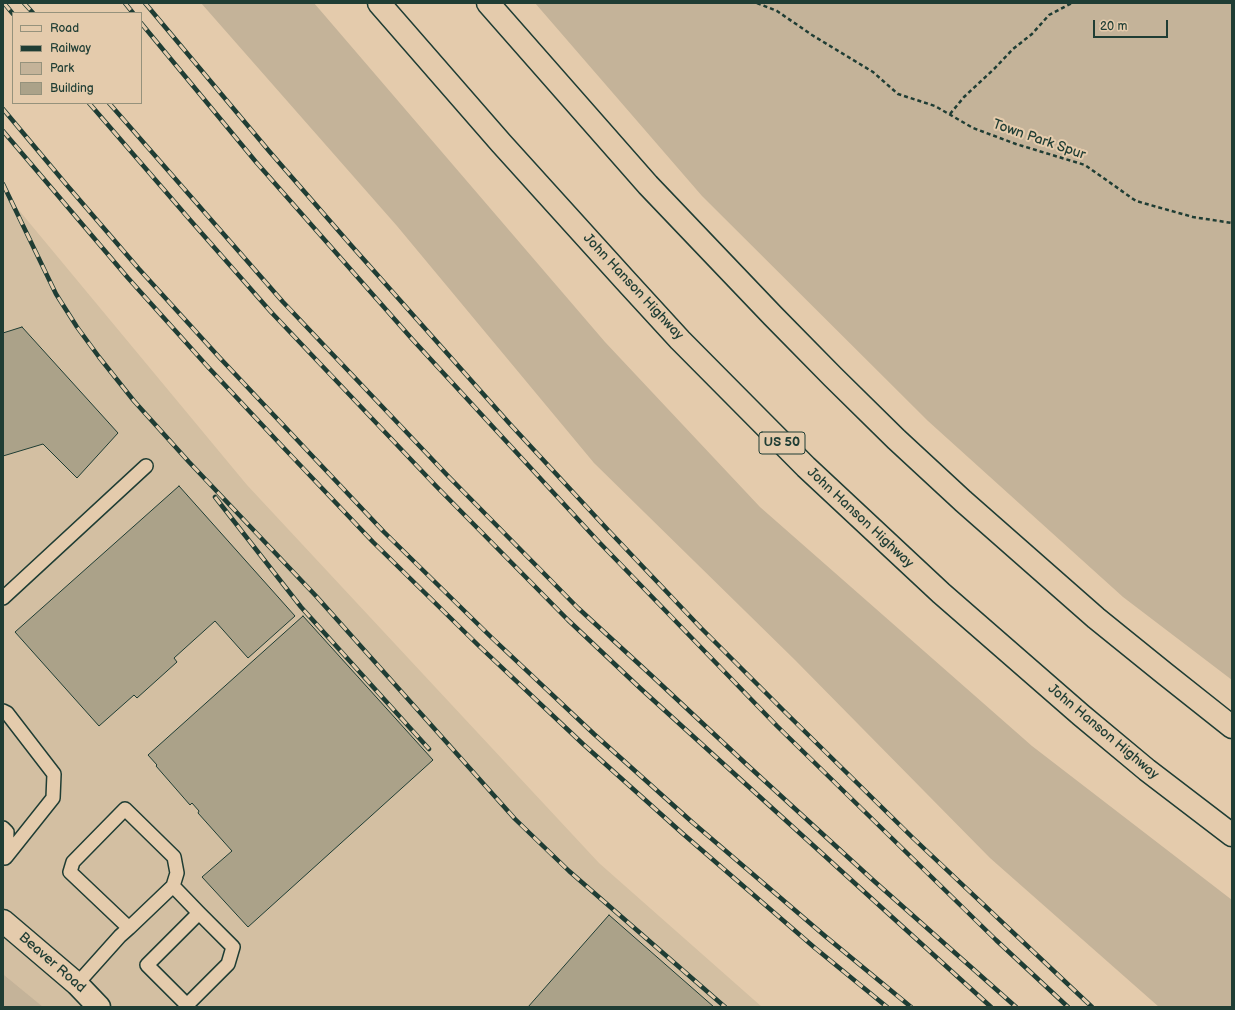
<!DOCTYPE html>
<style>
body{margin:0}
#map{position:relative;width:1235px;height:1010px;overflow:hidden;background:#e4cbac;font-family:"Balsamiq Sans",sans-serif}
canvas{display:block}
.frame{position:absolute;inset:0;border:4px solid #1f3d34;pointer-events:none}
.legend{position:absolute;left:12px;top:12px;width:130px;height:92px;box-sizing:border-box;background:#e4cbac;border:1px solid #95927c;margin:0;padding:5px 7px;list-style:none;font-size:12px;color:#1f3d34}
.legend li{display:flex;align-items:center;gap:8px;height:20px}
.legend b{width:20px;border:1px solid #95927c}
.scale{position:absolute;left:1093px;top:20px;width:75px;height:18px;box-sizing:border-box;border:2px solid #1f3d34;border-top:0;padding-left:5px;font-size:12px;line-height:14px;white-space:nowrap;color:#1f3d34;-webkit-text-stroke:3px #e4cbac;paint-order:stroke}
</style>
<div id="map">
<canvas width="1235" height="1010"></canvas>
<div class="frame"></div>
<ul class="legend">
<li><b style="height:5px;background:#e4cbac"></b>Road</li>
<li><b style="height:5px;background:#1f3d34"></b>Railway</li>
<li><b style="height:11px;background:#c4b399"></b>Park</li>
<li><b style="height:11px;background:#aba289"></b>Building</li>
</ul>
<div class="scale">20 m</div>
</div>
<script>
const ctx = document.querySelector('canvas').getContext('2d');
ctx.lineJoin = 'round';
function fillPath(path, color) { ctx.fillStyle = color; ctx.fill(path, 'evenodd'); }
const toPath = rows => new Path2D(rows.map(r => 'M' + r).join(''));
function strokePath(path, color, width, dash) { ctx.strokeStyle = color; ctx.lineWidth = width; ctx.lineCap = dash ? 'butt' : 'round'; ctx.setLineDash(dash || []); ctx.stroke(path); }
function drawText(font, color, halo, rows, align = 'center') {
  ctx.font = font + ' "Balsamiq Sans",sans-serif'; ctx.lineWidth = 4; ctx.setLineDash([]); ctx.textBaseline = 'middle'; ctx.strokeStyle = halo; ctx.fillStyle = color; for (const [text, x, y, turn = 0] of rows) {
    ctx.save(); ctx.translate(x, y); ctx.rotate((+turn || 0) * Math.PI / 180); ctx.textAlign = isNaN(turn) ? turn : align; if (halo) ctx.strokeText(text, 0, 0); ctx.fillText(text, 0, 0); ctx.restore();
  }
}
fillPath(toPath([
 [3,191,247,485,599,863,762,1007,43,1007,3,974]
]), '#d3bfa2');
fillPath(toPath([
 [201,3,314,3,605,342,760,507,1032,746,1232,900,1232,1007,1159,1007,990,858,795,660,594,463,397,226],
 [535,3,1232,3,1232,680,1123,597,928,421,702,196],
 [3,974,42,1006,43,1007,3,1007]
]), '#c4b399');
const building = toPath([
 [22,327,118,433,77,478,43,444,3,456,3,333,22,327],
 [179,486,295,616,248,658,215,621,174,658,177,662,137,698,134,695,99,726,15,632,179,486],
 [303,616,433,760,248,927,202,877,232,851,198,813,199,811,192,803,190,805,156,766,157,765,148,755,303,616],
 [609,915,714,1007,528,1007,609,915]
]);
fillPath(building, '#aba289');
strokePath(building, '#1f3d34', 1);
const service = toPath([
 [3,598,146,466],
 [3,711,7,713,54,774,53,798,6,857],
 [3,828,7,832,6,857,5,858],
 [173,886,199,913,233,947,228,964,187,1005,147,965,199,913],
 [77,984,120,936,129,928,173,886,177,873,174,857,125,809,73,862,70,872,129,928]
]);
const minor = toPath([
 [3,921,77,984,99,1007]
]);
const motorway = toPath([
 [379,3,501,143,625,280,680,340,806,467,941,593,1081,715,1147,770,1232,835],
 [488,3,648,185,773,316,833,377,896,439,963,501,1096,618,1164,673,1232,727]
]);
strokePath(service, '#1f3d34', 16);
strokePath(minor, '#1f3d34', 25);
strokePath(motorway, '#1f3d34', 25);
strokePath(toPath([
 [757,3,777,11,812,35,873,72,898,94,935,106,973,128,1016,144,1085,165,1136,201,1193,217,1232,223],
 [950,114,964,97,995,68,1013,49,1032,34,1049,15,1072,3]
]), '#1f3d34', 2.5, [4, 3]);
strokePath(service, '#e4cbac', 13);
strokePath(minor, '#e4cbac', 22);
strokePath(motorway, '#e4cbac', 22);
const rail = toPath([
 [4,3,13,14],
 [24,3,33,13],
 [125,3,133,13],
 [145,3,269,151,350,244,509,423,608,530,701,628,787,714,913,838,1092,1007],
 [141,23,256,162,412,339,597,540,777,726,996,940,1068,1007],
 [89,103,191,221,271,312,436,486,568,620,640,688,991,1007],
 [109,103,283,302,448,476,578,608,652,676,745,763,874,881,1016,1007],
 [3,109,65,183,139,269,219,357,384,532,491,637,594,734,692,822,825,936,911,1007],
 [3,131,128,278,208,367,281,445,373,542,479,646,583,744,682,833,815,948,887,1007],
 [3,184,56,294,77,327,99,357,134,401,189,462,316,596,515,819,569,871,725,1007],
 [215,497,301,607,429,749]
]);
strokePath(rail, '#1f3d34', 4.5);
strokePath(rail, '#e4cbac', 3, [9]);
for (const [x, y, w] of [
 [782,443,46]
]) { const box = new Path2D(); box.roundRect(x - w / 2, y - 11, w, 22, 3); ctx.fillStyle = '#e4cbac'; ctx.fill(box); strokePath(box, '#1f3d34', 1); }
drawText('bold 13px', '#1f3d34', null, [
 ["US 50",782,443]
]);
drawText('14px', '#1f3d34', '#e4cbac', [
 ["Town Park Spur",1039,140,19],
 ["John Hanson Highway",633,287,47],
 ["John Hanson Highway",860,518,43],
 ["John Hanson Highway",1103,732,40],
 ["Beaver Road",52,963,41]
]);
</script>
